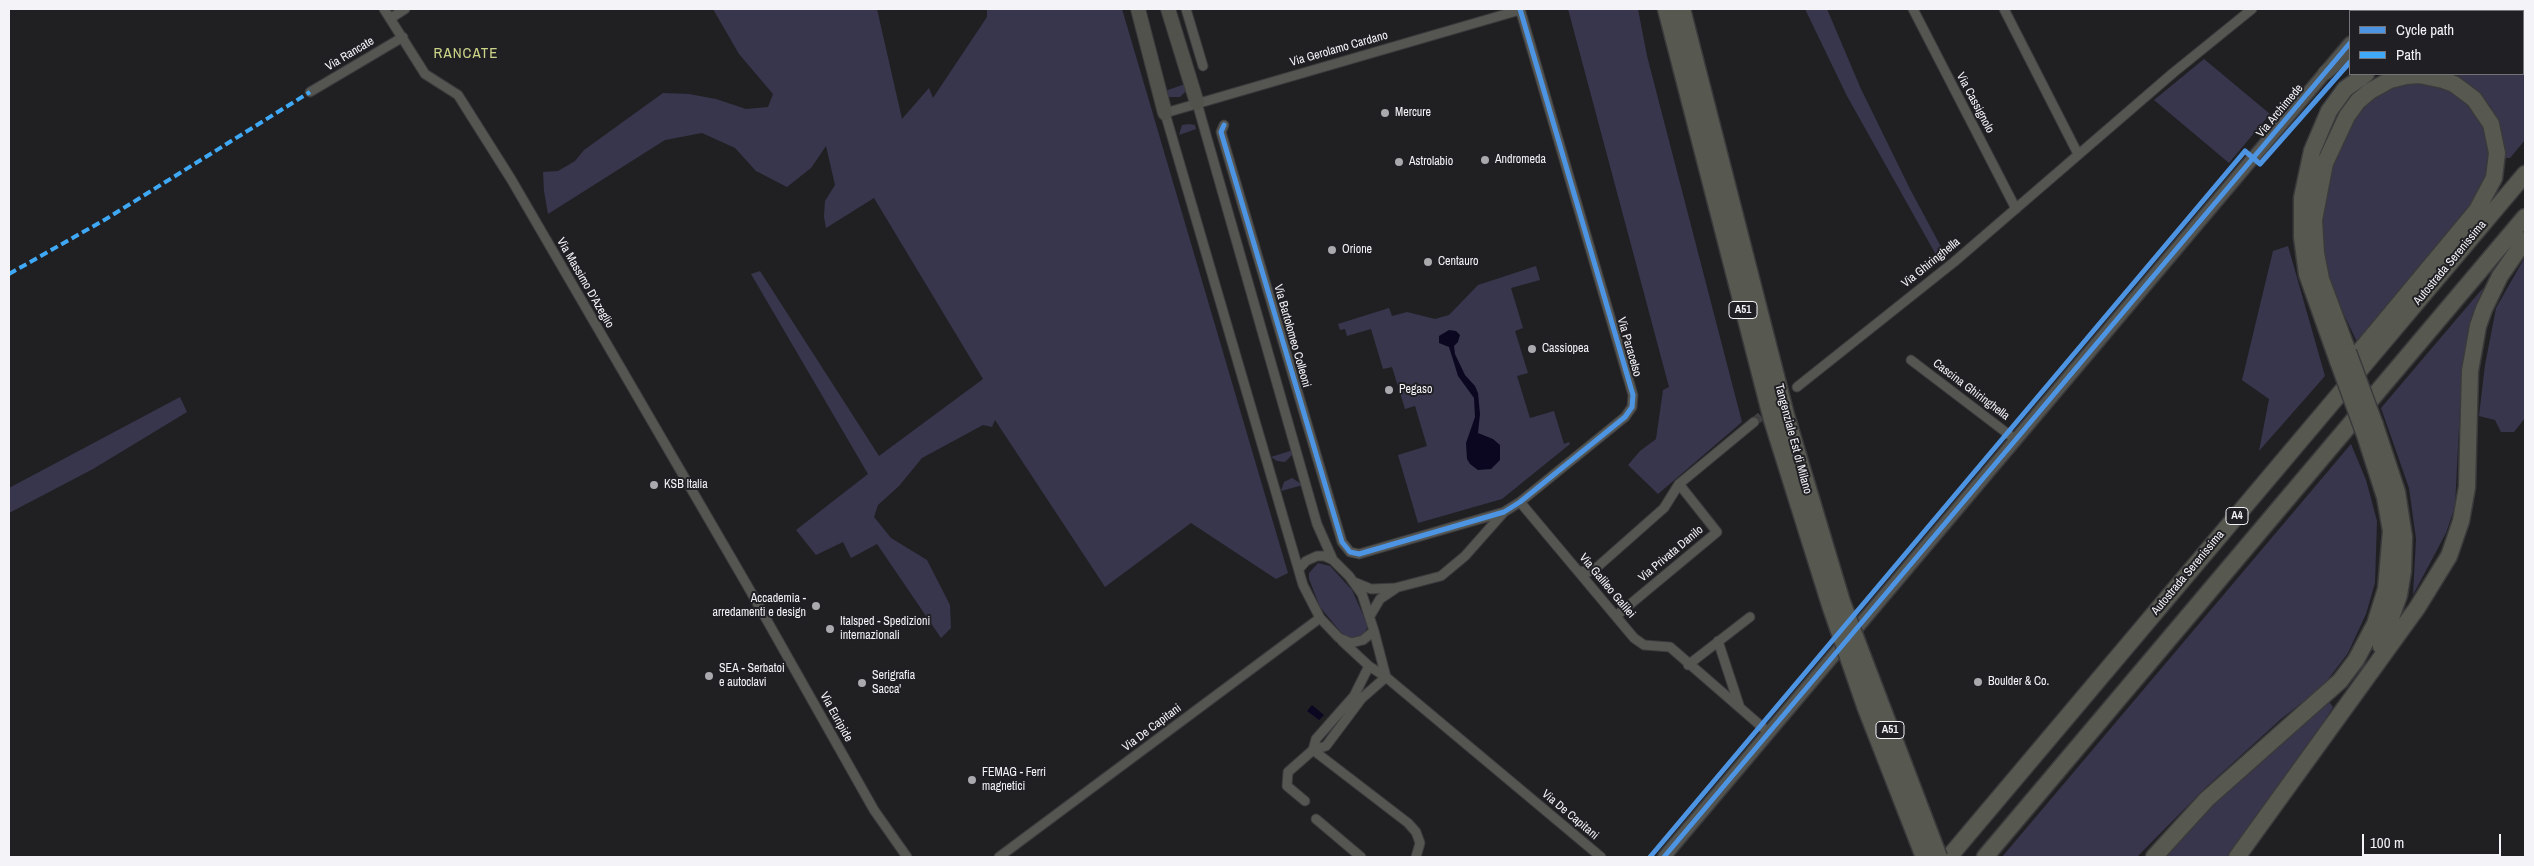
<!DOCTYPE html>
<style>
body{margin:0}
#map{position:relative;width:2534px;height:866px;overflow:hidden;background:#202023;font-family:"Archivo Narrow",sans-serif}
canvas{display:block}
.frame{position:absolute;inset:0;border:10px solid #f4f4f8;pointer-events:none}
.legend{position:absolute;left:2349px;top:10px;width:175px;height:65px;box-sizing:border-box;background:#1f1f24;border:1px solid #747479;margin:0;padding:6px 9px;list-style:none;font-size:15px;color:#f4f4f8}
.legend li{display:flex;align-items:center;gap:10px;height:25px}
.legend b{width:25px;border:1px solid #747479}
.scale{position:absolute;left:2362px;top:834px;width:139px;height:22px;box-sizing:border-box;border:2px solid #f4f4f8;border-top:0;padding-left:6px;font-size:15px;line-height:18px;white-space:nowrap;color:#f4f4f8;-webkit-text-stroke:4px #1f1f24;paint-order:stroke}
</style>
<div id="map">
<canvas width="2534" height="866"></canvas>
<div class="frame"></div>
<ul class="legend">
<li><b style="height:6px;background:#4d94e3"></b>Cycle path</li>
<li><b style="height:6px;background:#3fa9f5"></b>Path</li>
</ul>
<div class="scale">100 m</div>
</div>
<script>
const ctx = document.querySelector('canvas').getContext('2d');
ctx.lineJoin = 'round';
function fillPath(path, color) { ctx.fillStyle = color; ctx.fill(path, 'evenodd'); }
const toPath = rows => new Path2D(rows.map(r => 'M' + r).join(''));
function strokePath(path, color, width, dash) { ctx.strokeStyle = color; ctx.lineWidth = width; ctx.lineCap = dash ? 'butt' : 'round'; ctx.setLineDash(dash || []); ctx.stroke(path); }
function drawText(font, color, halo, rows, align = 'center') {
  ctx.font = font + ' "Archivo Narrow",sans-serif'; ctx.lineWidth = 4; ctx.setLineDash([]); ctx.textBaseline = 'middle'; ctx.strokeStyle = halo; ctx.fillStyle = color; for (const [text, x, y, turn = 0] of rows) {
    ctx.save(); ctx.translate(x, y); ctx.rotate((+turn || 0) * Math.PI / 180); ctx.textAlign = isNaN(turn) ? turn : align; if (halo) ctx.strokeText(text, 0, 0); ctx.fillText(text, 0, 0); ctx.restore();
  }
}
fillPath(toPath([
 [713,9,877,9,902,119,929,88,933,98,987,17,987,9,1122,9,1288,573,1276,579,1191,523,1105,587,995,420,992,427,983,425,922,458,899,486,878,505,874,517,891,538,927,560,950,605,951,628,941,638,877,544,851,558,843,542,816,555,796,530,868,474,751,274,760,271,879,456,983,379,874,198,826,228,824,217,825,201,835,185,826,146,811,168,787,187,756,171,735,148,702,133,665,140,548,214,544,191,543,172,558,171,575,161,584,150,663,93,689,94,716,99,746,109,768,107,773,94,739,54],
 [1568,9,1638,9,1647,56,1742,422,1658,494,1628,465,1640,451,1656,439,1663,390,1669,387],
 [1805,9,1827,9,1861,89,1910,189,1947,258,1940,262,1847,96],
 [2432,9,2487,9,2484,11,2435,11],
 [2512,9,2525,9,2525,46,2523,47,2523,11,2509,11],
 [2204,59,2270,114,2229,163,2154,100],
 [2525,67,2525,140,2510,158,2504,158,2500,127,2491,107,2476,90,2461,78,2449,74,2523,74,2523,68],
 [2412,80,2447,88,2468,104,2482,124,2489,144,2485,176,2468,211,2357,342,2323,270,2320,234,2324,196,2333,159,2346,127,2374,94],
 [1185,84,1186,91,1180,97,1168,97,1165,91],
 [1189,124,1195,125,1196,129,1179,135,1182,125],
 [2288,246,2325,376,2259,451,2269,399,2242,380,2273,251],
 [2525,257,2525,418,2514,432,2501,432,2495,420,2479,416,2485,365,2496,308],
 [1536,266,1540,280,1511,288,1523,328,1515,331,1528,373,1517,376,1530,418,1554,411,1564,444,1569,442,1570,444,1502,499,1418,523,1398,455,1427,446,1415,406,1405,409,1392,367,1383,369,1371,329,1347,336,1345,329,1340,330,1338,324,1389,308,1392,316,1407,312,1435,319,1449,315,1478,285],
 [2483,288,2470,332,2461,388,2455,506,2446,533,2413,595,2416,539,2409,488,2381,408],
 [180,397,187,412,93,469,9,513,9,488],
 [2351,444,2366,480,2377,521,2375,583,2366,614,2348,653,2323,686,2281,719,2204,789,2137,857,2002,857],
 [1293,450,1293,454,1285,462,1277,461,1271,457],
 [1292,478,1303,485,1281,491,1284,482],
 [1318,563,1330,566,1352,590,1368,626,1365,633,1359,637,1352,639,1344,636,1320,607,1309,579,1309,573],
 [2329,702,2333,707,2325,720,2227,857,2161,857,2187,827]
]), '#37364d');
fillPath(toPath([
 [1449,330,1456,331,1460,335,1458,342,1454,346,1455,354,1465,375,1475,386,1478,393,1480,414,1478,433,1493,439,1500,445,1500,460,1491,469,1478,470,1470,464,1467,459,1466,443,1475,417,1474,398,1458,376,1449,347,1439,343,1439,336],
 [1312,705,1324,715,1319,720,1307,711]
]), '#0b0721');
strokePath(toPath([
 [1754,422,1771,408]
]), '#404043', 9, [9, 4.5]);
const street = toPath([
 [384,9,425,74,458,95,511,179,747,585,874,810,907,857],
 [1186,9,1203,66],
 [1913,9,2016,209],
 [2004,9,2078,154],
 [391,18,405,9],
 [310,92,403,37],
 [1197,103,1317,524,1333,560],
 [1224,125,1221,132,1342,542,1350,552,1359,554,1504,512,1520,502,1625,417,1632,407,1633,395,1520,9],
 [1911,360,2016,440],
 [1797,387,1954,262,2173,73,2252,9],
 [1520,502,1634,638,1644,645,1670,647,1769,733],
 [1299,569,1306,561,1317,556,1324,556,1333,560,1349,576,1362,594,1374,631,1363,640,1351,643,1339,638,1320,618,1303,585,1165,113,1520,10],
 [1579,571,1588,572,1595,569,1664,508,1679,484,1754,422],
 [1354,582,1371,589,1395,588,1441,576,1465,556,1504,512],
 [1370,616,1380,599,1395,589],
 [1616,616,1717,532,1679,484],
 [1374,631,1386,677],
 [1342,641,1369,666,1386,677,1601,857],
 [1718,641,1740,708],
 [1688,665,1750,617],
 [1313,750,1326,746,1362,698,1386,677],
 [1313,750,1316,739,1354,696,1369,666],
 [1305,801,1287,786,1288,772,1313,750,1408,823,1416,832,1420,843,1416,857],
 [1316,819,1361,857],
 [999,857,1320,618]
]);
const secondary = toPath([
 [2377,11,2379,9],
 [1664,857,2350,43]
]);
const primary = toPath([
 [1138,9,1165,113],
 [1168,9,1197,103],
 [2390,9,2391,11],
 [2427,9,2429,11],
 [2495,11,2497,9],
 [2325,73,2350,51]
]);
const highway = toPath([
 [1666,9,1772,420,1831,608],
 [1682,9,1786,415,1842,602],
 [2523,60,2525,60],
 [2338,361,2307,274,2302,237,2302,198,2312,151,2329,111,2345,89,2366,74],
 [2346,373,2359,352,2477,210,2494,178,2497,153,2491,124,2474,99,2454,84,2443,80,2419,75,2406,76,2390,80,2370,91,2358,101,2347,116,2325,163,2314,220,2316,253,2321,279,2348,352],
 [2375,425,2397,492,2404,537,2403,571,2399,595,2381,646],
 [1949,857,2525,174],
 [1985,857,2525,217],
 [2154,857,2207,799,2340,681,2356,660,2375,624,2386,589,2391,531,2385,497,2365,435],
 [2237,857,2417,608,2449,556,2461,521,2467,487,2470,371,2478,326,2484,309,2500,276,2525,240]
]);
strokePath(street, '#3a3a3c', 11);
strokePath(secondary, '#3a3a3c', 15);
strokePath(primary, '#3a3a3c', 16);
strokePath(highway, '#3a3a3c', 19);
strokePath(street, '#555652', 9);
strokePath(secondary, '#535450', 12);
strokePath(primary, '#51524c', 14);
strokePath(highway, '#575850', 16);
const highwayBridge = toPath([
 [2348,352,2375,425],
 [2338,361,2365,435],
 [1842,602,1939,857],
 [1831,608,1865,706,1924,857]
]);
strokePath(highwayBridge, '#3a3a3c', 19, []);
strokePath(highwayBridge, '#575850', 16);
strokePath(toPath([
 [9,274,106,219,310,92]
]), '#3fa9f5', 4, [8, 4]);
strokePath(toPath([
 [1224,125,1221,132,1342,542,1350,552,1359,554,1504,512,1520,502,1625,417,1632,407,1633,395,1520,9],
 [1650,857,2245,151,2260,164,2350,62],
 [1664,857,2350,43]
]), '#4d94e3', 5);
for (const [x, y, r, color] of [
 [1385,113,5,"#aaaaad"],
 [1485,160,5,"#aaaaad"],
 [1399,162,5,"#aaaaad"],
 [1332,250,5,"#aaaaad"],
 [1428,262,5,"#aaaaad"],
 [1532,349,5,"#aaaaad"],
 [1389,390,5,"#aaaaad"],
 [654,485,5,"#aaaaad"],
 [816,606,5,"#aaaaad"],
 [830,629,5,"#aaaaad"],
 [709,676,5,"#aaaaad"],
 [1978,682,5,"#aaaaad"],
 [862,683,5,"#aaaaad"],
 [972,780,5,"#aaaaad"]
]) { const dot = new Path2D(); dot.arc(x, y, r, 0, 2 * Math.PI); ctx.fillStyle = color; ctx.fill(dot); strokePath(dot, '#1f1f24', 2); }
for (const [x, y, w] of [
 [1743,310,28],
 [2237,516,22],
 [1890,730,28]
]) { const box = new Path2D(); box.roundRect(x - w / 2, y - 8.5, w, 17, 4); ctx.fillStyle = '#1f1f24'; ctx.fill(box); strokePath(box, '#f4f4f8', 1); }
drawText('bold 11px', '#f4f4f8', null, [
 ["A51",1743,310],
 ["A4",2237,516],
 ["A51",1890,730]
]);
drawText('12px', '#f4f4f8', '#1f1f24', [
 ["Via Gerolamo Cardano",1339,49,-16],
 ["Via Rancate",350,54,-31],
 ["Via Cassignolo",1975,103,62],
 ["Via Archimede",2280,111,-50],
 ["Via Ghiringhella",1931,263,-39],
 ["Autostrada Serenissima",2450,263,-50],
 ["Via Massimo D'Azeglio",585,283,60],
 ["Via Bartolomeo Colleoni",1292,336,74],
 ["Via Paracelso",1629,347,74],
 ["Cascina Ghiringhella",1971,390,37],
 ["Tangenziale Est di Milano",1793,439,75],
 ["Via Privata Danilo",1671,554,-40],
 ["Autostrada Serenissima",2188,573,-50],
 ["Via Galileo Galilei",1607,586,50],
 ["Via Euripide",836,717,61],
 ["Via De Capitani",1152,728,-37],
 ["Via De Capitani",1570,815,40]
]);
drawText('12px', '#f4f4f8', '#1f1f24', [
 ["Mercure",1395,113],
 ["Andromeda",1495,160],
 ["Astrolabio",1409,162],
 ["Orione",1342,250],
 ["Centauro",1438,262],
 ["Cassiopea",1542,349],
 ["Pegaso",1399,390],
 ["KSB Italia",664,485],
 ["Accademia -",806,599,"right"],
 ["arredamenti e design",806,613,"right"],
 ["Italsped - Spedizioni",840,622],
 ["internazionali",840,636],
 ["SEA - Serbatoi",719,669],
 ["e autoclavi",719,683],
 ["Serigrafia",872,676],
 ["Sacca'",872,690],
 ["Boulder & Co.",1988,682],
 ["FEMAG - Ferri",982,773],
 ["magnetici",982,787]
], 'left');
ctx.letterSpacing = '1px';
drawText('15px', '#cbd386', '#1f1f24', [
 ["RANCATE",466,54]
]);
ctx.letterSpacing = '0px';
</script>
